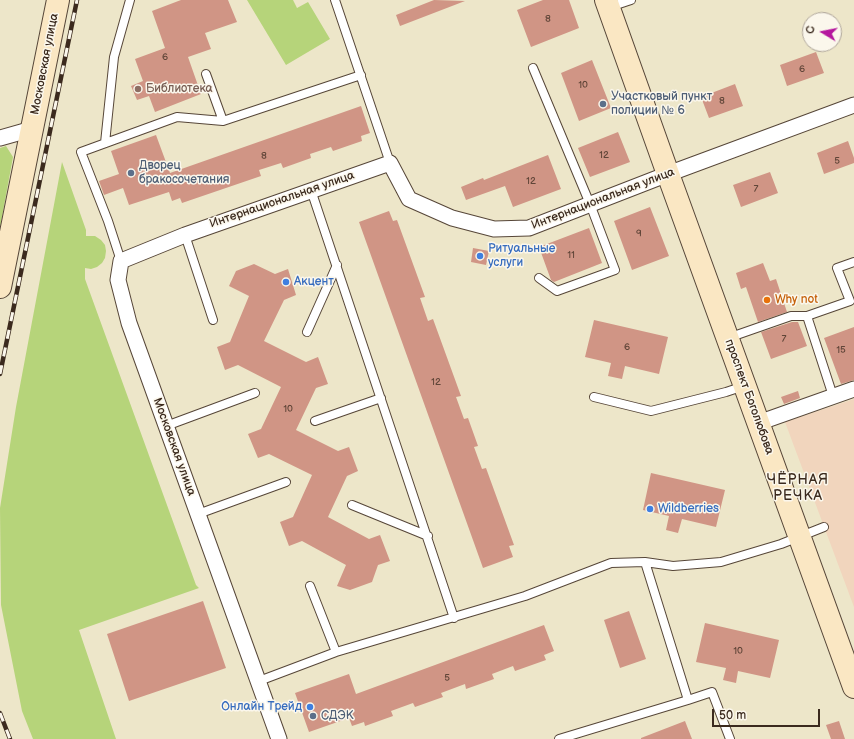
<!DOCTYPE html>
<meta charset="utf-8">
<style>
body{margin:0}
#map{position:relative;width:854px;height:739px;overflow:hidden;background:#ede6c9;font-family:"Balsamiq Sans",sans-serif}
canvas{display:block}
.north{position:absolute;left:802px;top:12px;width:40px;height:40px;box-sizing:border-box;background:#fbf7ec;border:1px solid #aea59a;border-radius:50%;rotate:280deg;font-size:11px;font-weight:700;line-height:16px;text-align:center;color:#3b2a1e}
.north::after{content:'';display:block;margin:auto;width:14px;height:18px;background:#b5179e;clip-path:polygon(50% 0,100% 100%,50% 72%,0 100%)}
.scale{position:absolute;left:712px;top:709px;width:108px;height:18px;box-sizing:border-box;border:2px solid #3b2a1e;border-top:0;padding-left:5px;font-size:12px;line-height:14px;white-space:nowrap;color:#3b2a1e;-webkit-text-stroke:3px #fbf7ec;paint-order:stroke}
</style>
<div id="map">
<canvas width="854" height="739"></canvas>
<div class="north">С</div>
<div class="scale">50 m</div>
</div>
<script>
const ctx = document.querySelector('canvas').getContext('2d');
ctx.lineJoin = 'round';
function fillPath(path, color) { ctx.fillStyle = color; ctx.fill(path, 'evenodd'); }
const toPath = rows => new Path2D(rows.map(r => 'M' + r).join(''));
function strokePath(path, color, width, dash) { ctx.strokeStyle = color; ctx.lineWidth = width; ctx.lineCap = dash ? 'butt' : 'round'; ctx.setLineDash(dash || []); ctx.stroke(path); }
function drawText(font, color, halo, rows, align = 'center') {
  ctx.font = font + ' "Balsamiq Sans",sans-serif'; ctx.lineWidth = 3; ctx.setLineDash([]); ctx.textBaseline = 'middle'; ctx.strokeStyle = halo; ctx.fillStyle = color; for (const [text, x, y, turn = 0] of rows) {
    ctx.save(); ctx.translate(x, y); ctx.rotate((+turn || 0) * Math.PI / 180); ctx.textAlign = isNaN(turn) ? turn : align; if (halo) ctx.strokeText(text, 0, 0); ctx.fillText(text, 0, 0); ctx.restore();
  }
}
fillPath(toPath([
 [854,399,854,607,785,422]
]), '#f1d5bd');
fillPath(toPath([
 [247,0,293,0,297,8,308,2,330,39,286,65],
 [6,146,13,157,0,228,0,148],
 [62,162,86,230,86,236,95,236,101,240,105,245,106,251,105,258,102,263,97,267,91,269,85,268,85,279,196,585,199,588,79,630,116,739,33,739,22,711,1,605,0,508,16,407]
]), '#b6d47a');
fillPath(toPath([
 [181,0,228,0,237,22,205,33,211,49,188,57,201,94,155,112,149,96,137,100,131,86,143,81,135,59,165,48,152,11],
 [434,0,465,1,400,26,396,15],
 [543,0,569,0,579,28,531,47,517,10],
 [816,52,824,73,787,86,780,65],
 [592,60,611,108,579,121,561,73],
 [735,84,743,106,709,118,701,97],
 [361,106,370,133,361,136,362,141,333,151,331,147,310,154,311,158,283,168,281,163,259,170,261,176,182,203,180,198,172,201,169,192,129,205,123,188,104,195,99,181,119,174,111,151,156,135,170,173],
 [618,132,630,162,590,177,578,148],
 [848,141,854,158,854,163,824,174,817,153],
 [548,155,561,189,513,207,505,186,466,200,461,187,483,178,484,180],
 [770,172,778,193,741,207,733,185],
 [650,207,669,256,632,270,614,221],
 [389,211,393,221,397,220,425,297,420,298,428,321,433,319,461,396,456,397,464,419,468,418,478,446,474,447,482,469,486,468,514,545,509,546,513,557,483,568,359,222],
 [589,228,602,263,554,282,551,280,539,247],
 [473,248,489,251,486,265,471,262],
 [763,263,770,281,776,279,787,312,758,322,746,287,741,289,736,273],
 [254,264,275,274,288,269,296,295,284,300,264,341,306,362,318,357,328,384,316,388,296,430,338,451,349,447,358,471,347,476,328,517,369,539,380,535,390,561,378,565,372,582,350,590,337,586,346,565,302,541,289,546,280,522,293,517,312,475,269,454,258,458,248,434,261,429,281,387,238,365,225,370,217,347,230,342,249,296,229,286,236,271],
 [594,320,668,337,659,374,625,366,622,379,608,376,611,363,585,357],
 [792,322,798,322,807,346,771,359,761,332],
 [854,327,854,380,841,384,824,338],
 [798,391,800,398,784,404,781,397],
 [651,473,725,490,716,527,682,519,678,533,666,530,669,516,643,510],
 [203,601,226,668,129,701,107,634],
 [629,611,646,659,620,668,604,620],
 [705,623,779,640,770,678,738,671,736,683,723,680,726,668,696,662],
 [544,625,554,651,544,655,546,660,515,671,513,666,492,674,494,679,466,689,465,684,441,693,443,697,415,707,413,703,391,711,393,716,365,726,364,722,352,726,349,718,309,732,295,693,349,674,356,694],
 [685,721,692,739,641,739,641,738],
 [839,721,845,739,831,739,826,725]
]), '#d09585');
const service = toPath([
 [335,0,390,163],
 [610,7,631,0],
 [533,68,590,204,615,270,557,291,539,278],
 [206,74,223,121],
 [105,143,114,57,130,0],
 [311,190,454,618],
 [185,235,213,320],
 [121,261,108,221,81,152,177,117,223,121,361,75],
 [307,332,337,265],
 [728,338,791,316,807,316],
 [833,396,807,316,850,301,837,268,854,262],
 [594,397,651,411,726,392,744,386],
 [315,421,381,398],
 [166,426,255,393],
 [352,505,428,536],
 [198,514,286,482],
 [645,562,688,700,712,692,730,739],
 [310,586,336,652],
 [259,681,336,652,525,596,611,563,645,562,673,566,721,562,781,544,824,527],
 [559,739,688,700]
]);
const minor = toPath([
 [0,138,32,129],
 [758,423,854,389],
 [279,739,129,323,118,280,121,261,185,235,390,163,409,199,452,218,494,229,529,228,668,174,854,105]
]);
const secondary = toPath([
 [606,0,668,174,854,687],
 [0,287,58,0]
]);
strokePath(service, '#564638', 10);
strokePath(minor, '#564638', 17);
strokePath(secondary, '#564638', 24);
strokePath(service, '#fff', 8);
strokePath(minor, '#fff', 15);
strokePath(secondary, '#fae7c3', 22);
const rail = toPath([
 [0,374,77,0],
 [0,713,10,739]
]);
strokePath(rail, '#3b2a1e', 4.5);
strokePath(rail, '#fbf7ec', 3, [9]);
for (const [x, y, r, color] of [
 [138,89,4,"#8d6e63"],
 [603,104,4,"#5c6f8a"],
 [131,173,4,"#5c6f8a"],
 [480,256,4,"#3f7fe0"],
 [286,282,4,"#3f7fe0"],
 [767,300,4,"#e8710a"],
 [650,509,4,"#3f7fe0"],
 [310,707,4,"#3f7fe0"],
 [313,716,4,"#5c6f8a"]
]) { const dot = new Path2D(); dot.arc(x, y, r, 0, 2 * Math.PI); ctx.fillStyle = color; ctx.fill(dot); strokePath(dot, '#fbf7ec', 1.5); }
drawText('10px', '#604538', null, [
 ["8",548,19],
 ["6",165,57],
 ["6",802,69],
 ["10",583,85],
 ["8",722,101],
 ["12",604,155],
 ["8",264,156],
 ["5",837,161],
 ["12",531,181],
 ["7",756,189],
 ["9",639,233],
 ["11",571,255],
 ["7",784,339],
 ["6",627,347],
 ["15",841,350],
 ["12",436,382],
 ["10",288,409],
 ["10",738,651],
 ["5",447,678]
]);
drawText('12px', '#3b2a1e', '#fbf7ec', [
 ["Московская улица",45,64,-79],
 ["Интернациональная улица",603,199,-21],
 ["Интернациональная улица",282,200,-19],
 ["проспект Боголюбова",749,397,70],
 ["Московская улица",174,447,70]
]);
drawText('12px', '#785e54', '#fbf7ec', [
 ["Библиотека",146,89]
], 'left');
drawText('12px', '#4e5e75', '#fbf7ec', [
 ["Участковый пункт",611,97],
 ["полиции № 6",611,111],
 ["Дворец",139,166],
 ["бракосочетания",139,180],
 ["СДЭК",321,716]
], 'left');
drawText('12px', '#366cbe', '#fbf7ec', [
 ["Ритуальные",488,249],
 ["услуги",488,263],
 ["Акцент",294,282],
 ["Wildberries",658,509],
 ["Онлайн Трейд",302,707,"right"]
], 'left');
drawText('12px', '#c56008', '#fbf7ec', [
 ["Why not",775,300]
], 'left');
ctx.letterSpacing = '1px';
drawText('14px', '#3b2a1e', '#fbf7ec', [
 ["ЧЁРНАЯ",798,480],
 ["РЕЧКА",798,496]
]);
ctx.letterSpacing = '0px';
</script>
